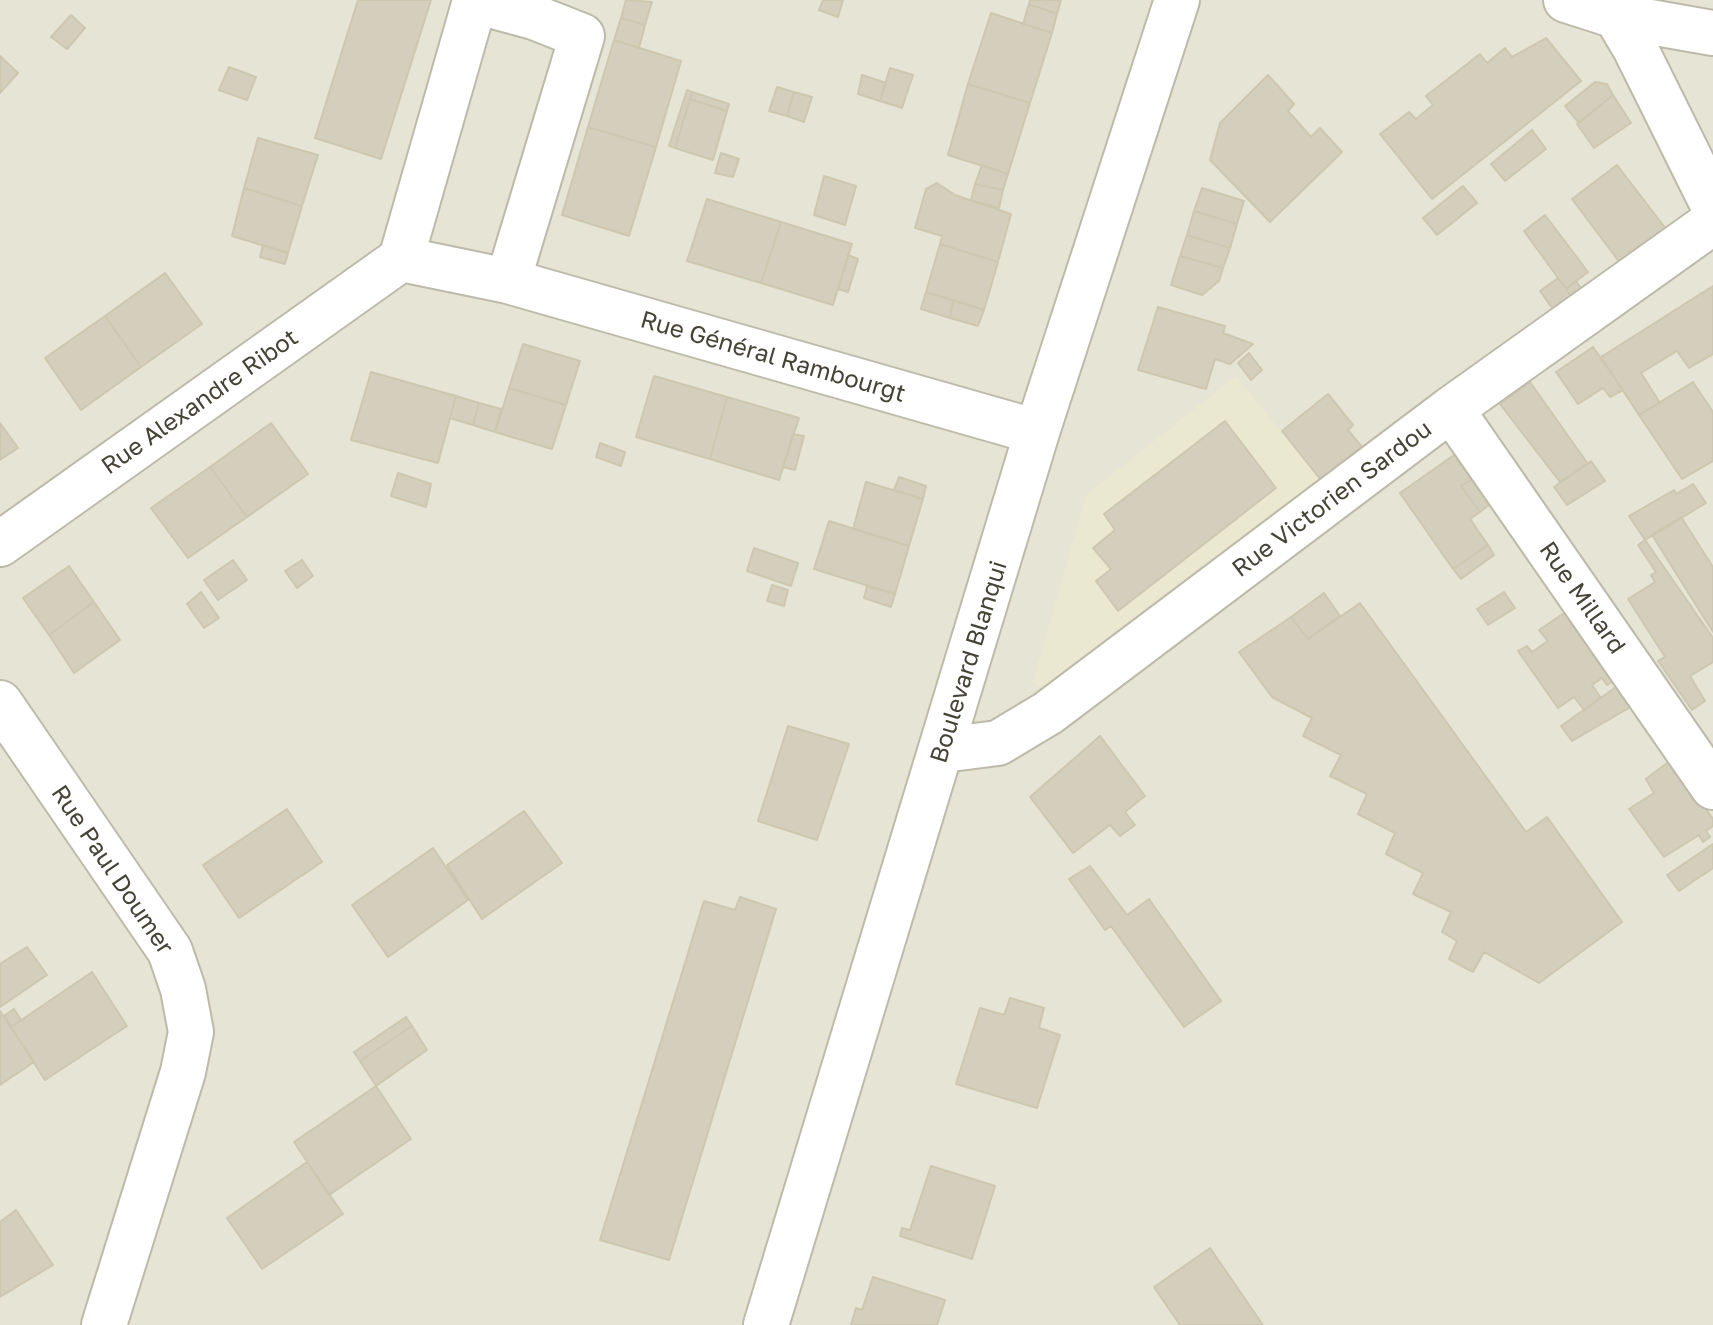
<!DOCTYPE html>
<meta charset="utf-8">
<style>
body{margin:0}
canvas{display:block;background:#f3f1e7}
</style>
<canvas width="1713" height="1325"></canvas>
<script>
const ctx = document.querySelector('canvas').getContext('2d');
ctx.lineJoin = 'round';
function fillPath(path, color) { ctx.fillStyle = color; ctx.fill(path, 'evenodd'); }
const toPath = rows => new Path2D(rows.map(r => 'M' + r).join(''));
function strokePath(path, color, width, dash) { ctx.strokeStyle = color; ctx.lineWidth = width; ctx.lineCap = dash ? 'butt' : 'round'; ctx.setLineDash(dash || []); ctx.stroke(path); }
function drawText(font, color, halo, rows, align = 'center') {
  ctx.font = font + ' "Golos Text",sans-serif'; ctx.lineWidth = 7; ctx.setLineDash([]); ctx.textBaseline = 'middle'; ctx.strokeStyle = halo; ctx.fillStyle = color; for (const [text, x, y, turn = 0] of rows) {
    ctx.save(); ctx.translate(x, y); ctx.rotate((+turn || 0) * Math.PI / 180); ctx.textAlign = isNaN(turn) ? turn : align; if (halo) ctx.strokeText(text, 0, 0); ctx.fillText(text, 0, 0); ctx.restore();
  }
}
fillPath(toPath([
 [0,0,1713,0,1713,1325,0,1325]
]), '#e6e4d5');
fillPath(toPath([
 [1236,376,1324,484,1051,692,1033,682,1086,495]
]), '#ebe8d1');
const building = toPath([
 [358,0,431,0,381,159,315,138,358,0],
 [626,0,652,2,645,25,621,18,626,0],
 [823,0,843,0,838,17,819,10,823,0],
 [1030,0,1061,0,1057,14,1029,4,1030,0],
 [1029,4,1057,14,1052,33,1023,24,1029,4],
 [991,13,1052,33,1030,103,968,84,991,13],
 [71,15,85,28,67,49,51,37,71,15],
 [621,18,645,25,639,48,614,40,621,18],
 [1546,38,1581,81,1432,199,1380,134,1409,112,1416,119,1433,105,1426,96,1480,54,1487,63,1505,48,1512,57,1546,38],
 [614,40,681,61,656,147,588,127,614,40],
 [0,56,18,73,0,93,0,56],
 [229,67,256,77,247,100,219,90,229,67],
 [890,68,913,75,902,108,880,101,890,68],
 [862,75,886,83,880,101,858,94,862,75],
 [1268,75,1294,104,1288,111,1311,137,1320,128,1342,152,1270,222,1210,160,1220,123,1268,75],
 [1595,82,1607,84,1613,95,1579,123,1565,106,1595,82],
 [968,84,1030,103,1008,174,948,155,968,84],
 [777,87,794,92,787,116,769,111,777,87],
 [687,90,692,92,675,148,669,146,687,90],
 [692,92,729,104,727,111,690,99,692,92],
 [794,92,812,97,804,122,787,116,794,92],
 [1613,95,1631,123,1594,148,1577,124,1613,95],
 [690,99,727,111,713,160,675,148,690,99],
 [588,127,656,147,629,236,562,215,588,127],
 [1532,130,1546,149,1505,181,1491,164,1532,130],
 [258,138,318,155,302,206,244,188,258,138],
 [721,153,739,159,733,177,715,173,721,153],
 [982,165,1008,174,1003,190,975,184,982,165],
 [1617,165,1666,229,1620,263,1572,199,1617,165],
 [824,176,856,186,845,225,814,215,824,176],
 [937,183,955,195,1011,214,998,262,940,244,942,236,915,228,926,189,937,183],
 [975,184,1003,190,999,208,971,200,975,184],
 [1463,186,1477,203,1437,235,1423,218,1463,186],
 [244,188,302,206,288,253,232,236,244,188],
 [1202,188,1244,201,1237,224,1194,211,1202,188],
 [707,199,781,222,761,283,687,261,707,199],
 [1194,211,1237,224,1230,248,1187,235,1194,211],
 [1545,215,1588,272,1566,289,1524,231,1545,215],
 [781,222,852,244,833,305,761,283,781,222],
 [1187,235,1230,248,1223,268,1180,256,1187,235],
 [940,244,998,262,984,310,926,292,940,244],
 [263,245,288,253,285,264,260,257,263,245],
 [848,255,858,259,848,292,838,289,848,255],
 [1180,256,1223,268,1219,281,1202,295,1171,285,1180,256],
 [165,273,202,324,141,367,105,316,165,273],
 [1558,278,1573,298,1555,312,1540,291,1558,278],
 [1576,281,1583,291,1573,298,1566,289,1576,281],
 [1713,286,1713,354,1689,368,1677,351,1641,373,1660,403,1639,415,1601,357,1713,286],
 [926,292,953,300,950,318,921,309,926,292],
 [953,300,984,310,978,326,950,318,953,300],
 [1158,307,1225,326,1223,333,1253,344,1230,364,1215,359,1206,389,1138,370,1158,307],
 [105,316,141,367,81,410,45,358,105,316],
 [523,344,580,361,566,405,509,388,523,344],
 [1593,347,1623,390,1610,397,1603,388,1578,404,1556,372,1593,347],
 [1249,353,1262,370,1251,380,1238,363,1249,353],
 [371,372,456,396,438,463,351,440,371,372],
 [654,376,727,397,710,459,636,437,654,376],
 [1530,382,1588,464,1560,482,1500,404,1530,382],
 [1693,382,1713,412,1713,461,1682,479,1639,415,1693,382],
 [509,388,566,405,552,449,495,432,509,388],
 [1328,394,1353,425,1348,430,1362,447,1339,466,1343,470,1324,484,1282,431,1328,394],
 [456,396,479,403,473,425,450,418,456,396],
 [727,397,799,418,779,480,710,459,727,397],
 [479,403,501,409,495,432,473,425,479,403],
 [1225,421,1276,488,1118,611,1096,581,1111,569,1093,548,1115,530,1104,514,1225,421],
 [0,423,18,448,0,460,0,423],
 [271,423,308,474,247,517,210,467,271,423],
 [793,434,804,436,795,470,783,467,793,434],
 [600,443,625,452,621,466,596,457,600,443],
 [1454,455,1472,479,1461,486,1480,512,1470,519,1488,545,1453,569,1400,493,1454,455],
 [1591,461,1605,481,1567,505,1554,487,1591,461],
 [210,467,247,517,188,558,151,508,210,467],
 [398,473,431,484,426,507,391,496,398,473],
 [899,477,926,486,923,499,894,490,899,477],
 [1472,479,1490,504,1480,512,1461,486,1472,479],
 [866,482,923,499,909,546,853,529,866,482],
 [1693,484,1706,503,1645,540,1629,516,1674,490,1676,494,1693,484],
 [1681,517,1713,567,1713,632,1652,535,1681,517],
 [829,521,909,546,895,594,814,569,829,521],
 [1645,540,1713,638,1713,662,1690,676,1705,701,1692,710,1658,661,1665,657,1628,599,1655,582,1651,575,1656,572,1638,545,1645,540],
 [1488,545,1494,555,1461,579,1453,569,1488,545],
 [754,548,798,563,791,586,747,571,754,548],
 [233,560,247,580,218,600,204,580,233,560],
 [302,560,313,576,297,588,285,571,302,560],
 [69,566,94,602,49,635,23,598,69,566],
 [772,585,788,590,784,606,767,601,772,585],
 [867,586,895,594,891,607,864,598,867,586],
 [201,592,219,618,204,628,187,604,201,592],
 [1504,592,1515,608,1488,625,1477,609,1504,592],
 [1324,593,1340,616,1308,639,1291,617,1324,593],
 [94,602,120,640,74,673,49,635,94,602],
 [1360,603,1526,832,1547,817,1622,922,1539,983,1484,952,1473,972,1449,959,1457,941,1442,932,1451,912,1413,894,1423,873,1386,854,1395,833,1358,814,1367,794,1330,776,1341,755,1303,736,1312,718,1272,697,1239,652,1291,617,1308,639,1360,603],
 [1567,611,1616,680,1607,685,1602,678,1592,685,1601,698,1584,710,1574,697,1558,708,1518,651,1527,646,1532,652,1548,641,1539,630,1567,611],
 [1619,685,1634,705,1572,741,1561,726,1619,685],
 [788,726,849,744,817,840,758,821,788,726],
 [1100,736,1145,796,1125,812,1135,825,1120,836,1110,825,1073,853,1030,797,1100,736],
 [1671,760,1713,819,1713,826,1706,831,1710,837,1703,842,1699,835,1664,857,1629,809,1654,793,1646,779,1671,760],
 [287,809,322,862,239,918,203,865,287,809],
 [524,811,562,863,482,919,447,865,524,811],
 [1713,844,1713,868,1679,891,1667,875,1713,844],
 [433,848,468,900,388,957,352,905,433,848],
 [1090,866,1127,915,1149,899,1221,1001,1184,1027,1111,926,1105,930,1069,879,1090,866],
 [740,897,776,909,669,1260,600,1240,704,901,735,910,740,897],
 [27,947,47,975,0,1007,0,964,27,947],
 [92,972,127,1026,45,1080,11,1027,92,972],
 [1010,998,1044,1008,1039,1028,1060,1035,1037,1108,956,1084,980,1008,1004,1015,1010,998],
 [14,1009,21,1020,11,1027,4,1016,14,1009],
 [0,1011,34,1062,0,1085,0,1011],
 [406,1017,412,1026,360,1061,354,1052,406,1017],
 [412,1026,427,1050,376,1086,360,1061,412,1026],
 [376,1086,411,1139,329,1195,294,1142,376,1086],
 [307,1162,343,1214,262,1269,227,1218,307,1162],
 [931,1166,995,1186,972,1259,900,1236,902,1228,910,1230,931,1166],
 [16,1210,53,1265,0,1297,0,1222,16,1210],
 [1210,1248,1263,1325,1180,1325,1154,1287,1210,1248],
 [873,1277,945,1300,937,1325,851,1325,856,1308,862,1310,873,1277]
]);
fillPath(building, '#d4cebd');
strokePath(building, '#cec7b0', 2);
const minor = toPath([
 [1566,0,1616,16,1713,33],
 [1616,16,1635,48,1713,205],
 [401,259,508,281,1037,432],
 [1451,409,1713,787],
 [0,544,401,259,475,1,534,17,582,36,508,281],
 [0,703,170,951,183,989,191,1032,183,1072,104,1325],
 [943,750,998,743,1048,713,1451,409,1713,222],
 [766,1325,1037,432,1177,0]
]);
strokePath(minor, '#bebaaa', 48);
strokePath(minor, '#fff', 44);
drawText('24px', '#454236', '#fff', [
 ["Rue Général Rambourgt",773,357,16],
 ["Rue Alexandre Ribot",200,402,-35],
 ["Rue Victorien Sardou",1332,499,-37],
 ["Rue Millard",1582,598,55],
 ["Boulevard Blanqui",969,662,-73],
 ["Rue Paul Doumer",112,870,56]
]);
</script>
